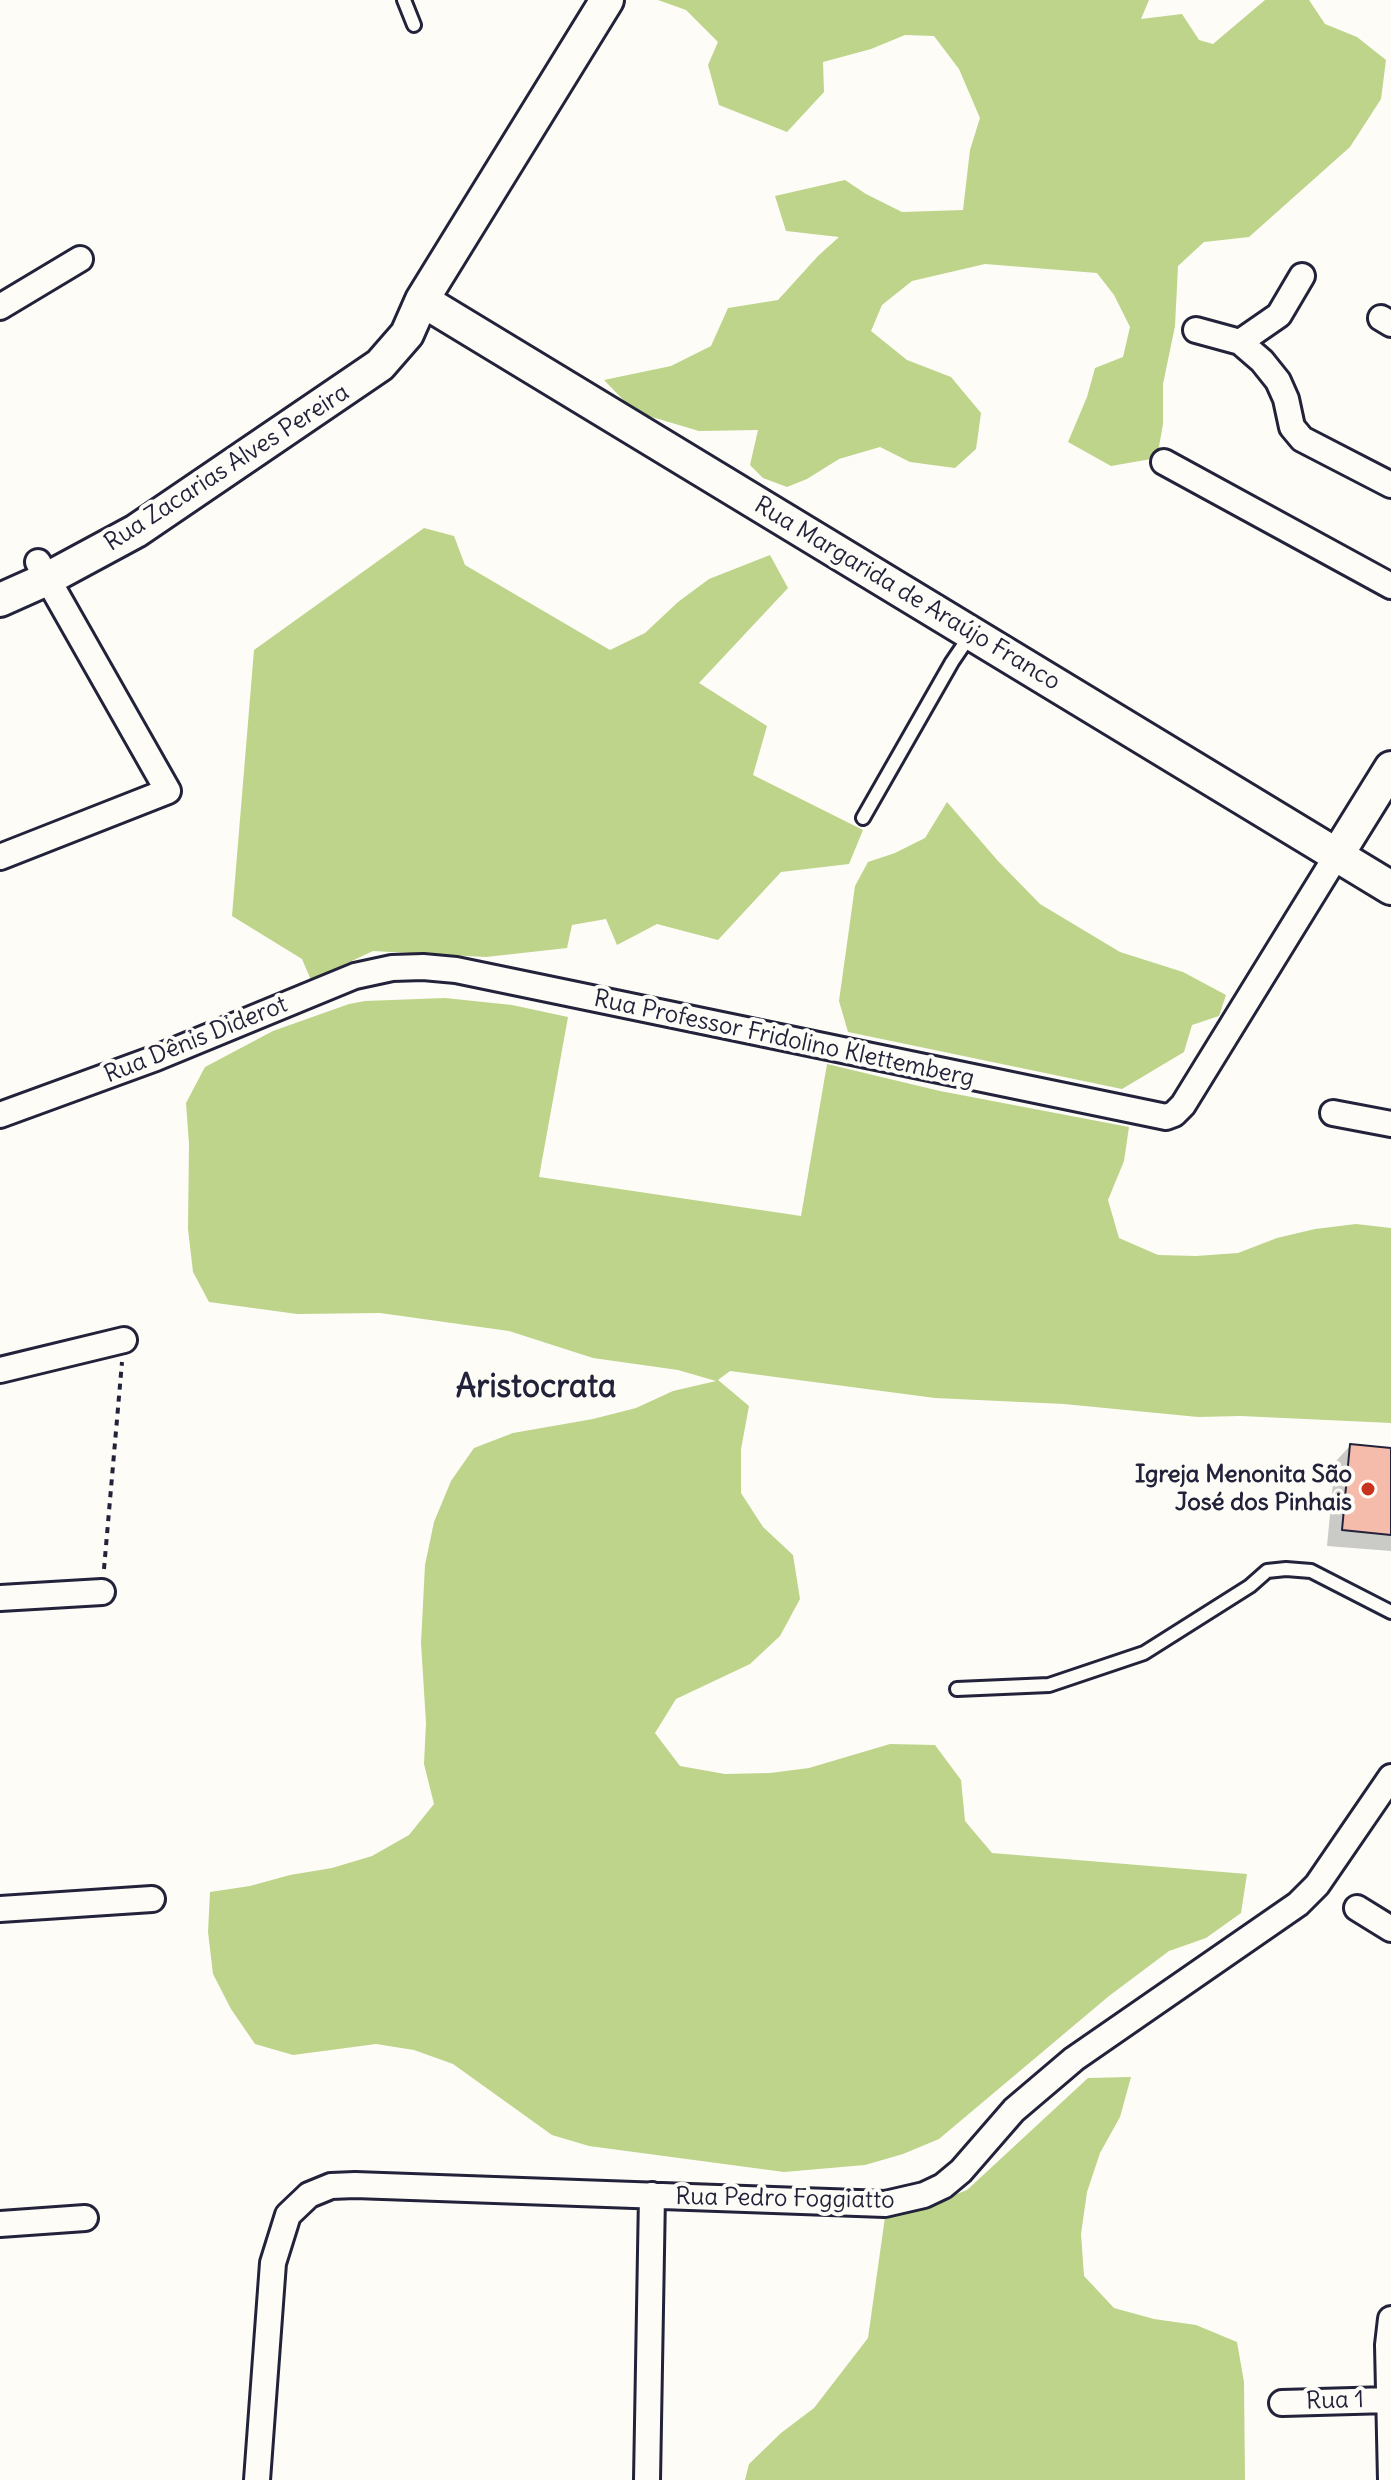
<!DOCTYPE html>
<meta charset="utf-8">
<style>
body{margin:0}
canvas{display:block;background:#fdfcf7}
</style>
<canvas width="1391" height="2480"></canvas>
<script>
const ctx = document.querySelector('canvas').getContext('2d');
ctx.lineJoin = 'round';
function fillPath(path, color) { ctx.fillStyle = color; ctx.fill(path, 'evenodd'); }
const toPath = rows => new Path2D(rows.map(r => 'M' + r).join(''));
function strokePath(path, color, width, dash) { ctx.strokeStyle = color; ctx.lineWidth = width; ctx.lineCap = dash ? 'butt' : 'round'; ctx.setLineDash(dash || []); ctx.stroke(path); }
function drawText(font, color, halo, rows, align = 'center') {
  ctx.font = font + ' Delius,sans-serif'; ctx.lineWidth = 8; ctx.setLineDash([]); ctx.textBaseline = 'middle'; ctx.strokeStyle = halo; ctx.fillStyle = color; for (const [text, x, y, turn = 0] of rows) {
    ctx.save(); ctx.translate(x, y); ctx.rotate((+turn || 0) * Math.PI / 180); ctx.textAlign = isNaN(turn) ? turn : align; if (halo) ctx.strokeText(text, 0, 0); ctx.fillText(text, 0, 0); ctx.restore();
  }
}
fillPath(toPath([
 [658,0,1149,0,1141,19,1182,14,1199,40,1213,44,1265,0,1309,0,1325,24,1357,37,1386,60,1381,99,1350,147,1249,237,1204,242,1178,266,1175,326,1163,384,1163,424,1157,458,1111,466,1068,442,1087,397,1095,368,1123,357,1130,327,1114,295,1097,273,985,264,912,281,882,305,871,331,907,360,951,377,981,413,976,449,955,468,910,462,880,447,839,459,807,479,787,487,763,478,750,465,758,430,699,431,635,412,604,380,671,366,711,346,728,308,778,300,818,256,839,237,786,231,775,196,845,180,866,194,902,212,963,210,970,150,980,118,959,69,934,36,905,35,871,49,823,62,824,92,787,132,719,105,708,65,718,42,686,10],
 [424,528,454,536,465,565,610,650,645,633,678,602,709,579,770,555,788,588,699,683,767,726,753,775,863,830,849,864,781,872,718,940,657,924,617,945,606,919,572,925,567,948,486,957,373,951,311,980,302,959,232,916,254,650],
 [947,802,998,861,1040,904,1120,952,1183,972,1226,995,1219,1016,1192,1025,1184,1052,1122,1089,848,1032,839,1001,855,886,868,862,895,853,925,838],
 [445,998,512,1005,568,1017,539,1177,801,1216,827,1064,940,1091,1129,1127,1124,1161,1108,1200,1119,1238,1158,1255,1196,1256,1238,1253,1277,1238,1315,1229,1356,1224,1391,1228,1391,1423,1241,1416,1198,1417,1064,1404,935,1398,730,1371,718,1380,749,1406,741,1449,741,1493,763,1527,793,1555,800,1599,780,1636,750,1664,676,1699,655,1733,680,1766,725,1774,770,1773,809,1768,890,1744,935,1745,961,1780,965,1821,992,1853,1247,1874,1241,1913,1206,1938,1169,1951,1109,1996,939,2139,903,2154,865,2165,784,2172,589,2146,552,2135,453,2064,414,2050,376,2044,293,2055,255,2044,231,2009,213,1974,208,1932,210,1892,250,1886,290,1875,332,1868,372,1856,409,1835,434,1804,424,1764,426,1723,421,1643,425,1565,434,1522,451,1481,474,1448,513,1433,593,1419,636,1408,673,1391,716,1381,678,1370,593,1358,509,1331,380,1313,297,1314,209,1302,193,1272,188,1229,189,1144,186,1103,205,1067,273,1031,349,1004,365,1001],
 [1131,2077,1120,2117,1100,2153,1087,2192,1081,2234,1084,2276,1114,2308,1154,2319,1196,2325,1237,2342,1244,2382,1245,2480,745,2480,749,2464,781,2433,814,2408,868,2338,885,2217,927,2206,967,2190,1088,2078]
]), '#bed48a');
fillPath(toPath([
 [1350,1446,1391,1450,1391,1551,1327,1546,1335,1462]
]), '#0003');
const building = toPath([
 [1350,1444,1391,1448,1391,1535,1342,1530,1350,1444]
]);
fillPath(building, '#f5bcab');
strokePath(building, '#22223b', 2);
const lane = toPath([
 [404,0,414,25],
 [863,818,952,662,971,634],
 [957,1689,1049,1685,1144,1653,1250,1586,1267,1571,1286,1569,1311,1571,1391,1612]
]);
const street = toPath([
 [0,307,80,259],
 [1381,318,1391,324],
 [1196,330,1240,342,1262,361,1278,381,1286,399,1292,427,1302,439,1391,485],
 [1240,342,1279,315,1302,276],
 [1164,462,1391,586],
 [0,857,168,791,38,562],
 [1333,1113,1391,1124],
 [0,1115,156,1058,355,976,392,968,423,967,456,970,1166,1117,1174,1114,1183,1105,1337,855],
 [0,1370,124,1340],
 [0,1598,102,1592],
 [1357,1908,1391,1929],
 [0,1909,152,1899],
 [0,2224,85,2218],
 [1282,2403,1389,2400],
 [257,2480,273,2263,288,2215,309,2195,331,2186,355,2185,885,2204,924,2195,943,2186,961,2171,1014,2110,1074,2059,1298,1904,1317,1885,1391,1777],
 [647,2480,652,2195],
 [1391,2480,1388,2345,1391,2319]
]);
const secondary = toPath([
 [422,300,1391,888],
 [0,600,47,579,136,531,380,365,407,334,422,300,607,0],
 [1337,855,1391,768]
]);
strokePath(lane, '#22223b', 18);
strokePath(street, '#22223b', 30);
strokePath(secondary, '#22223b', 38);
strokePath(toPath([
 [104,1569,122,1362]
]), '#22223b', 4, [6, 6]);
strokePath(lane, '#fdfcf7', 12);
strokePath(street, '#fdfcf7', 24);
strokePath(secondary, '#fdfcf7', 32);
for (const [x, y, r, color] of [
 [1368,1489,8,"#c8321e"]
]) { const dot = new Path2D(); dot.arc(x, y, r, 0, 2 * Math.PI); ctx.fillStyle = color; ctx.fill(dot); strokePath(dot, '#fdfcf7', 3); }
drawText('24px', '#22223b', '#fdfcf7', [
 ["Rua Zacarias Alves Pereira",227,468,-33],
 ["Rua Margarida de Araújo Franco",907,594,31],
 ["Rua Professor Fridolino Klettemberg",784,1039,12],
 ["Rua Dênis Diderot",196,1040,-22],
 ["Rua Pedro Foggiatto",785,2199,1],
 ["Rua 1",1335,2401,-2]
]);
drawText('bold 24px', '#22223b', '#fdfcf7', [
 ["Igreja Menonita São",1352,1475],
 ["José dos Pinhais",1352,1503]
], 'right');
drawText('bold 32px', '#22223b', '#fdfcf7', [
 ["Aristocrata",536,1388]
]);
</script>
